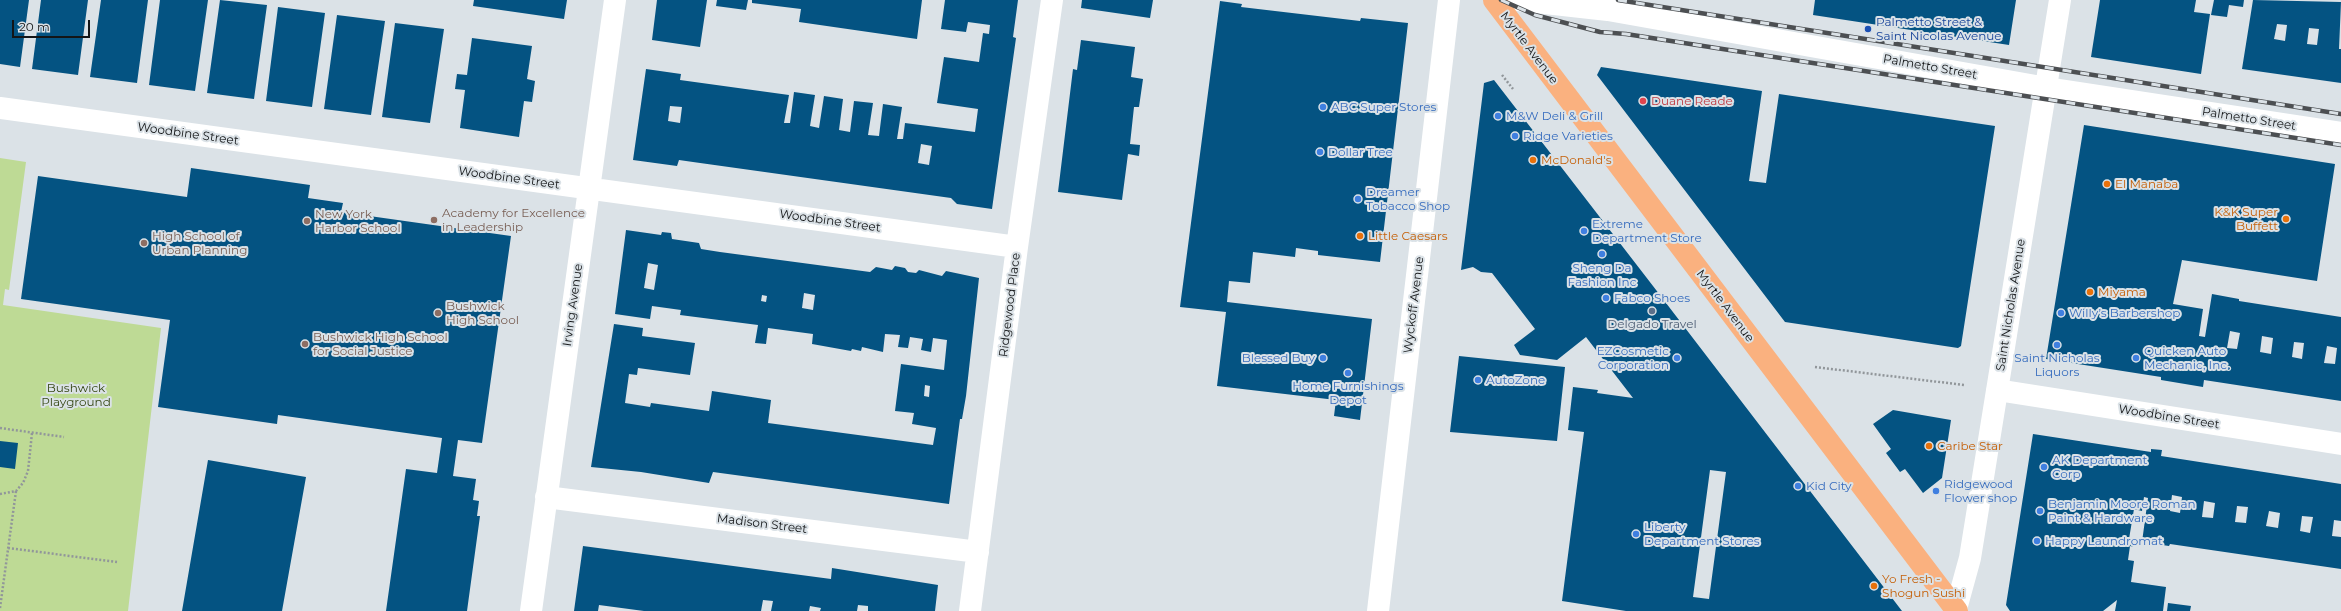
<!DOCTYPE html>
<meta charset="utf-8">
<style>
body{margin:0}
#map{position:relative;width:2341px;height:611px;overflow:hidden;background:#dbe2e7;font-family:Montserrat,sans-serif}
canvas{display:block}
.scale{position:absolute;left:12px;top:20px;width:78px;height:18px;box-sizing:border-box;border:2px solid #131517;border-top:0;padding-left:5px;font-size:12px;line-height:14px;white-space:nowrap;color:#131517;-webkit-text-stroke:3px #dbe2e7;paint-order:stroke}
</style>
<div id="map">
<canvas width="2341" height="611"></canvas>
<div class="scale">20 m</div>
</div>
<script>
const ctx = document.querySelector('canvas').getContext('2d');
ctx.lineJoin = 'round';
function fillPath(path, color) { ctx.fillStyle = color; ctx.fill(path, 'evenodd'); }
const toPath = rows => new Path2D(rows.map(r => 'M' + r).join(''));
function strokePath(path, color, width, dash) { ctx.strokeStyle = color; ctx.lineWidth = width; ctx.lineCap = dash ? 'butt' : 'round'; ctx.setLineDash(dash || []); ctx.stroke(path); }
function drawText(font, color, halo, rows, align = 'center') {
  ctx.font = font + ' Montserrat,sans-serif'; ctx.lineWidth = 4; ctx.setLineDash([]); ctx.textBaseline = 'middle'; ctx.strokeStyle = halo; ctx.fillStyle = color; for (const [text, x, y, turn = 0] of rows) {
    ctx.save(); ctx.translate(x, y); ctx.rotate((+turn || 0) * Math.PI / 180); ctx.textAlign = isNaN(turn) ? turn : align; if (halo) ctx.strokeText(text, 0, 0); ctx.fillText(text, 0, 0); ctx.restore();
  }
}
fillPath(toPath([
 [0,158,26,162,9,290,5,289,3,305,161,328,128,611,0,611]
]), '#beda95');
fillPath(toPath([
 [0,0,29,0,20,67,0,64],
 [41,0,88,0,78,75,32,69],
 [101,0,148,0,137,83,90,77],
 [160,0,208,0,195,91,149,85],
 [220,0,267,5,254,99,207,93],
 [474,0,567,0,564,19,473,6],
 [657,0,707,0,700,47,652,40],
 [717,0,748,0,746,10,716,6],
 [752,0,922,0,917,39,799,22,801,9,752,3],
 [945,0,1018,0,1013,37,1016,38,992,209,957,204,951,198,693,162,679,160,677,166,633,160,646,69,681,74,680,80,789,95,784,123,790,123,794,92,815,95,810,126,819,128,824,96,843,99,839,130,850,132,854,101,873,103,868,135,879,136,883,104,902,107,897,139,903,139,905,123,975,132,978,109,937,103,944,57,979,62,983,33,989,34,990,25,968,22,966,32,941,29],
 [670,106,682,107,680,123,668,121],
 [921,144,932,146,929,165,918,163],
 [1082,0,1153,0,1150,18,1081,8],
 [1815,0,2016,0,2009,45,1813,15],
 [2100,0,2196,0,2194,12,2210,14,2201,74,2091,57],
 [2214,0,2244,0,2243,7,2229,5,2227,17,2211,15],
 [2253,0,2341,2,2339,49,2341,49,2341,83,2242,69],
 [2277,24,2287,25,2285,41,2274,39],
 [2309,28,2319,29,2317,45,2307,44],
 [1220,1,1242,4,1241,7,1360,21,1361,18,1408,23,1380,262,1318,255,1318,251,1296,248,1295,257,1253,252,1250,283,1229,281,1227,302,1372,319,1360,420,1334,416,1336,400,1217,386,1226,312,1180,307],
 [278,7,325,13,312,107,266,101],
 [337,15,385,21,371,115,324,109],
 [395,23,444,29,430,123,382,117],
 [472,38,532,46,527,79,535,81,532,102,524,101,519,137,460,128,465,90,455,89,457,74,467,75],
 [1081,40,1135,47,1131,77,1143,79,1139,107,1134,107,1130,144,1140,145,1139,156,1128,154,1122,200,1058,192,1073,69,1077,70],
 [1601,67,1762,91,1749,181,1766,183,1779,94,1995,126,1961,346,1958,348,1785,322,1597,75],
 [1494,80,1653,286,1902,611,1626,611,1562,601,1584,432,1568,430,1573,387,1598,390,1597,393,1633,398,1586,337,1557,360,1520,355,1514,345,1535,329,1492,273,1481,272,1473,267,1461,270,1484,83],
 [1710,470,1726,472,1709,599,1693,597],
 [2084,125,2335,164,2317,281,2182,260,2173,304,2203,309,2199,336,2205,337,2212,294,2239,299,2239,301,2341,317,2341,401,2204,380,2203,387,2161,380,2161,377,2046,359],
 [2230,331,2240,333,2237,349,2227,348],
 [2262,336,2273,338,2271,354,2260,352],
 [2294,342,2304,343,2302,359,2292,357],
 [2327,346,2337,348,2335,364,2324,363],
 [191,168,310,185,308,198,343,203,341,212,511,236,482,443,458,440,453,476,476,479,473,500,479,501,477,516,480,516,467,611,386,611,406,469,437,473,442,438,278,415,277,424,158,407,170,320,21,299,38,176,187,197],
 [626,230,661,235,662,232,671,233,672,239,699,243,701,249,720,252,870,272,876,267,892,270,895,266,905,268,908,272,916,273,919,270,942,276,946,271,979,278,966,396,962,419,960,419,949,504,713,472,709,483,641,472,591,467,614,324,643,328,642,336,695,343,690,375,638,368,637,375,629,374,625,403,650,407,651,403,709,411,712,391,771,400,768,423,933,445,936,428,912,424,914,413,895,411,901,364,944,370,947,340,933,338,931,352,921,350,923,339,910,337,908,348,898,347,900,335,885,334,883,352,862,347,861,351,852,349,851,351,812,344,813,334,768,328,766,344,755,343,758,325,680,315,681,310,652,306,650,319,615,314],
 [648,263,658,265,654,290,644,288],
 [804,293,815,295,813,310,802,308],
 [762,295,767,296,766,302,761,301],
 [925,385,930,386,929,397,924,396],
 [1459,356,1565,367,1557,441,1450,432],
 [1893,410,1951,420,1942,478,1923,493,1905,469,1900,472,1886,453,1891,449,1873,424],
 [2033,434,2151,452,2151,449,2162,450,2161,456,2341,484,2341,521,2334,520,2332,536,2341,537,2341,569,2170,544,2169,546,2142,542,2148,498,2144,497,2142,511,2134,509,2129,539,2134,540,2134,547,2130,546,2128,560,2134,561,2131,582,2166,587,2163,611,2115,611,2117,600,2103,611,2010,611,2006,605],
 [2172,495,2182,497,2180,513,2170,511],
 [2204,501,2215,503,2213,518,2202,517],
 [2237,506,2248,507,2246,523,2235,522],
 [2269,511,2280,513,2278,528,2266,526],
 [2302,516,2313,517,2310,533,2300,531],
 [0,441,18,443,15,469,0,467],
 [208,460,306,477,282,611,182,611],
 [583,546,831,579,832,568,938,585,935,611,868,611,868,606,858,605,857,611,820,611,821,608,810,606,809,611,771,611,773,601,763,600,761,611,644,611,599,605,598,611,574,611],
 [2168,603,2191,606,2190,611,2167,611]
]), '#045382');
strokePath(toPath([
 [1502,75,1513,89],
 [1815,367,1964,385],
 [0,428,64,437],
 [0,494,16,491,23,483,28,471,32,433],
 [8,548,117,562],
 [0,608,16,491]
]), '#91969a', 2.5, [2, 2]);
strokePath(toPath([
 [1518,0,1608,10,2047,88,2341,133],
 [0,108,1017,247],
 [1997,390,2341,444],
 [546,497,978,552],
 [1956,609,1970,558,2060,0],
 [531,611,615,0],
 [970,611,1017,247,1052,0],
 [1378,611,1449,0]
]), '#fff', 22);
strokePath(toPath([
 [1494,0,1957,611]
]), '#fab17f', 22);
const rail = toPath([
 [1501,0,1535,15,1600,32,1626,34,2341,145],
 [1618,0,2341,114]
]);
strokePath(rail, '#4c4f52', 4.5);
strokePath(rail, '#dbe2e7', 3, [9]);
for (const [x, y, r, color] of [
 [1868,29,4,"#1a4fb4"],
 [1643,101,4,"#e0444e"],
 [1323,107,4,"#3f7fe0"],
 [1498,116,4,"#3f7fe0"],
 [1515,136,4,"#3f7fe0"],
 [1320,152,4,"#3f7fe0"],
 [1533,160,4,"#e8710a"],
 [2107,184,4,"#e8710a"],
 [1358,199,4,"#3f7fe0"],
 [2286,219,4,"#e8710a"],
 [434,220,4,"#8d6e63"],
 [307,221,4,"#8d6e63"],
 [1584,231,4,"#3f7fe0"],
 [1360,236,4,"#e8710a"],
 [144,243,4,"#8d6e63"],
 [1602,254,4,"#3f7fe0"],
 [2090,292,4,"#e8710a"],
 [1606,298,4,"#3f7fe0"],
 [1652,311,4,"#5c6f8a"],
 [438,313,4,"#8d6e63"],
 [2061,313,4,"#3f7fe0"],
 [305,344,4,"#8d6e63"],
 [2057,345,4,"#3f7fe0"],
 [1323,358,4,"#3f7fe0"],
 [1677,358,4,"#3f7fe0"],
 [2136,358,4,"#3f7fe0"],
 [1348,373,4,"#3f7fe0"],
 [1478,380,4,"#3f7fe0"],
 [1929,446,4,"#e8710a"],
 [2044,467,4,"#3f7fe0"],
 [1798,486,4,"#3f7fe0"],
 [1936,491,4,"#3f7fe0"],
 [2040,511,4,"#3f7fe0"],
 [1636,534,4,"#3f7fe0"],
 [2037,541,4,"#3f7fe0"],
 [1874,586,4,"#e8710a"]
]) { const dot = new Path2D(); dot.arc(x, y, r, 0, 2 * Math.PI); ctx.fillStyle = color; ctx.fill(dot); strokePath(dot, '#dbe2e7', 1.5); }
drawText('12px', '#164399', '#dbe2e7', [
 ["Palmetto Street &",1876,22],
 ["Saint Nicolas Avenue",1876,36]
], 'left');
drawText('12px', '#131517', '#dbe2e7', [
 ["Myrtle Avenue",1529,48,53],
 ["Palmetto Street",1930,67,10],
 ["Palmetto Street",2249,119,9],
 ["Woodbine Street",188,134,8],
 ["Woodbine Street",509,178,8],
 ["Woodbine Street",830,221,8],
 ["Irving Avenue",573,305,-82],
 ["Ridgewood Place",1010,305,-83],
 ["Wyckoff Avenue",1414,305,-83],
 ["Saint Nicholas Avenue",2011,305,-81],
 ["Myrtle Avenue",1725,306,53],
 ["Woodbine Street",2169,417,9],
 ["Madison Street",762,524,7]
]);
drawText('12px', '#be3a42', '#dbe2e7', [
 ["Duane Reade",1651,101]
], 'left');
drawText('12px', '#366cbe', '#dbe2e7', [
 ["ABC Super Stores",1331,107],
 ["M&W Deli & Grill",1506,116],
 ["Ridge Varieties",1523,136],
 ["Dollar Tree",1328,152],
 ["Dreamer",1366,192],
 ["Tobacco Shop",1366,206],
 ["Extreme",1592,224],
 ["Department Store",1592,238],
 ["Sheng Da",1602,268,"center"],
 ["Fashion Inc",1602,282,"center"],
 ["Fabco Shoes",1614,298],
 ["Willy’s Barbershop",2069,313],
 ["EZCosmetic",1669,351,"right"],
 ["Corporation",1669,365,"right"],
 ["Quicken Auto",2144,351],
 ["Mechanic, Inc.",2144,365],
 ["Blessed Buy",1315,358,"right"],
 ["Saint Nicholas",2057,358,"center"],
 ["Liquors",2057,372,"center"],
 ["AutoZone",1486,380],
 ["Home Furnishings",1348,386,"center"],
 ["Depot",1348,400,"center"],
 ["AK Department",2052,460],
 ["Corp",2052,474],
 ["Ridgewood",1944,484],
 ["Flower shop",1944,498],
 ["Kid City",1806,486],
 ["Benjamin Moore Roman",2048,504],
 ["Paint & Hardware",2048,518],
 ["Liberty",1644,527],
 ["Department Stores",1644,541],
 ["Happy Laundromat",2045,541]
], 'left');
drawText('12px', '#c56008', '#dbe2e7', [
 ["McDonald's",1541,160],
 ["El Manaba",2115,184],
 ["K&K Super",2278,212,"right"],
 ["Buffett",2278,226,"right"],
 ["Little Caesars",1368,236],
 ["Miyama",2098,292],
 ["Caribe Star",1937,446],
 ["Yo Fresh -",1882,579],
 ["Shogun Sushi",1882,593]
], 'left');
drawText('12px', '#785e54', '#dbe2e7', [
 ["Academy for Excellence",442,213],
 ["in Leadership",442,227],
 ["New York",315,214],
 ["Harbor School",315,228],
 ["High School of",152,236],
 ["Urban Planning",152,250],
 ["Bushwick",446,306],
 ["High School",446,320],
 ["Bushwick High School",313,337],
 ["for Social Justice",313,351]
], 'left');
drawText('12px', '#4e5e75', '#dbe2e7', [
 ["Delgado Travel",1652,324]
]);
drawText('12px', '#354713', '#dbe2e7', [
 ["Bushwick",76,388],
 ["Playground",76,402]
]);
</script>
